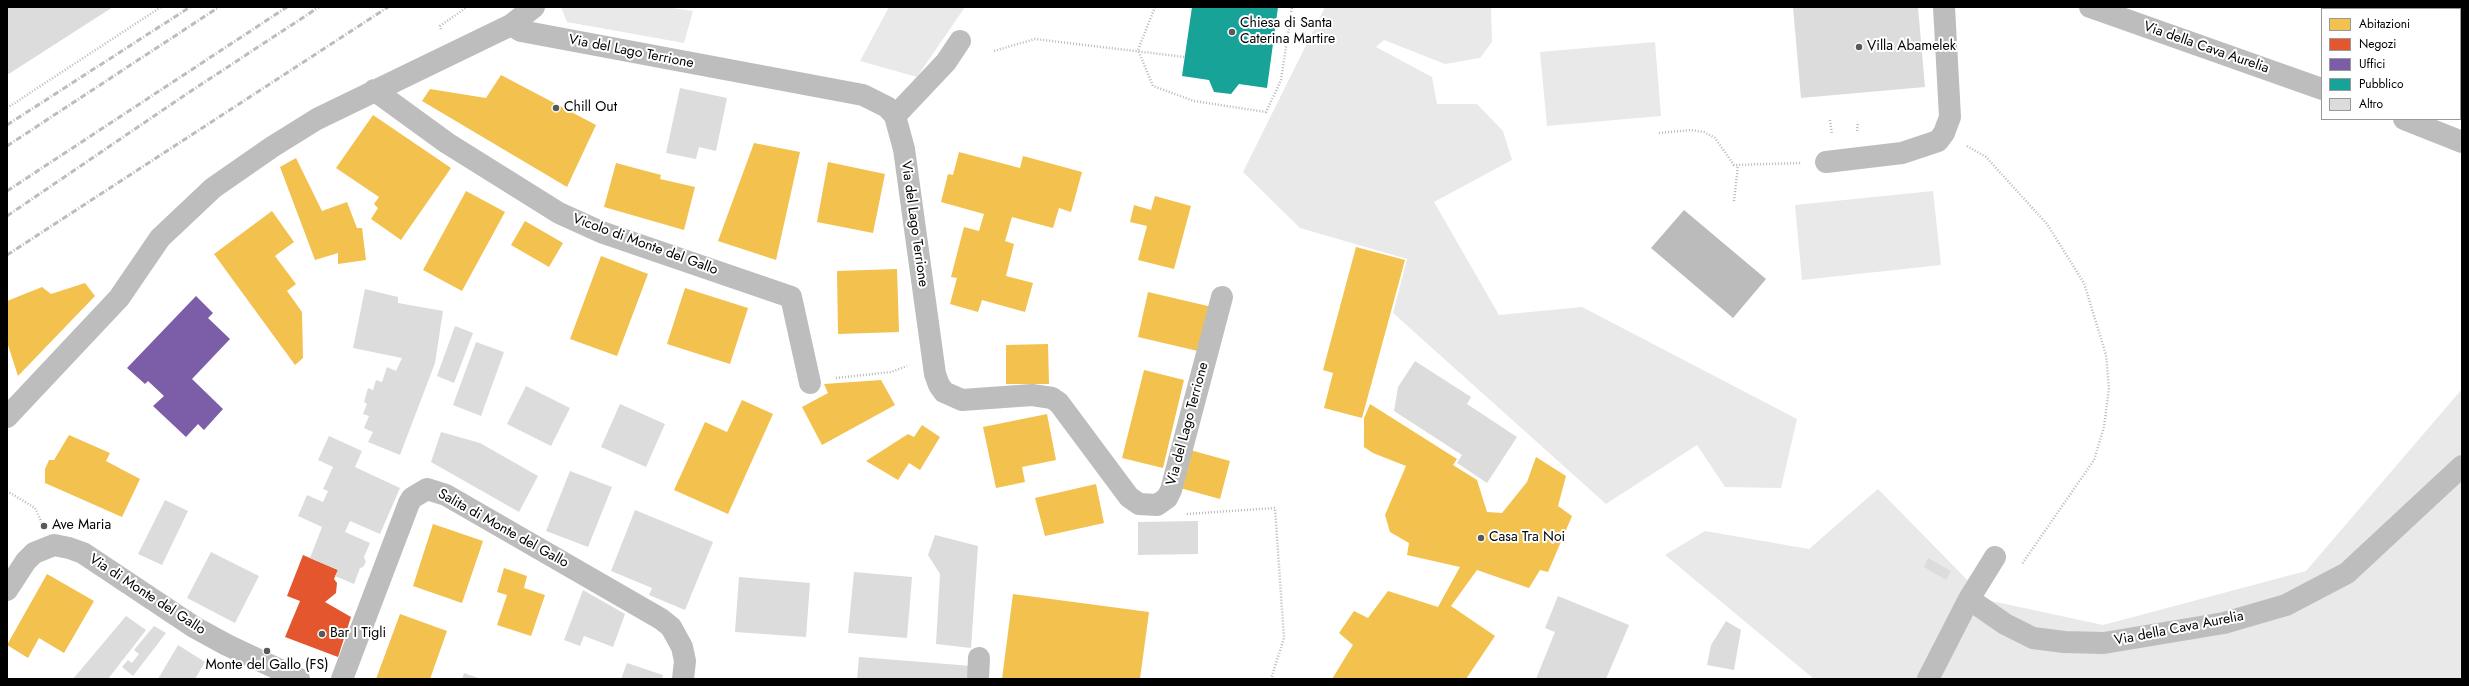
<!DOCTYPE html>
<style>
body{margin:0}
#map{position:relative;width:2469px;height:686px;overflow:hidden;background:#fff;font-family:Jost,sans-serif}
canvas{display:block}
.frame{position:absolute;inset:0;border:8px solid #000;pointer-events:none}
.legend{position:absolute;left:2321px;top:8px;width:140px;height:112px;box-sizing:border-box;background:#fff;border:1px solid #999;margin:0;padding:5px 7px;list-style:none;font-size:12px;color:#000}
.legend li{display:flex;align-items:center;gap:8px;height:20px}
.legend b{width:20px;border:1px solid #999}
</style>
<div id="map">
<canvas width="2469" height="686"></canvas>
<div class="frame"></div>
<ul class="legend">
<li><b style="height:11px;background:#f2c14e"></b>Abitazioni</li>
<li><b style="height:11px;background:#e4572e"></b>Negozi</li>
<li><b style="height:11px;background:#7b5ea7"></b>Uffici</li>
<li><b style="height:11px;background:#17a398"></b>Pubblico</li>
<li><b style="height:11px;background:#dcdcdc"></b>Altro</li>
</ul>
</div>
<script>
const ctx = document.querySelector('canvas').getContext('2d');
ctx.lineJoin = 'round';
function fillPath(path, color) { ctx.fillStyle = color; ctx.fill(path, 'evenodd'); }
const toPath = rows => new Path2D(rows.map(r => 'M' + r).join(''));
function strokePath(path, color, width, dash) { ctx.strokeStyle = color; ctx.lineWidth = width; ctx.lineCap = dash ? 'butt' : 'round'; ctx.setLineDash(dash || []); ctx.stroke(path); }
function drawText(font, color, halo, rows, align = 'center') {
  ctx.font = font + ' Jost,sans-serif'; ctx.lineWidth = 4; ctx.setLineDash([]); ctx.textBaseline = 'middle'; ctx.strokeStyle = halo; ctx.fillStyle = color; for (const [text, x, y, turn = 0] of rows) {
    ctx.save(); ctx.translate(x, y); ctx.rotate((+turn || 0) * Math.PI / 180); ctx.textAlign = isNaN(turn) ? turn : align; if (halo) ctx.strokeText(text, 0, 0); ctx.fillText(text, 0, 0); ctx.restore();
  }
}
fillPath(toPath([
 [561,7,665,7,693,11,684,43,567,22],
 [889,7,965,7,917,77,860,61],
 [1325,7,1491,7,1492,42,1480,58,1445,64,1384,40,1376,47,1432,77,1437,104,1477,104,1503,131,1512,160,1434,202,1499,315,1582,307,1797,419,1781,488,1725,487,1697,445,1606,504,1393,313,1407,259,1300,228,1243,172],
 [1655,42,1661,116,1547,126,1540,52],
 [1933,191,1941,265,1802,280,1795,205],
 [2462,389,2462,679,1814,679,1665,555,1705,531,1809,549,1878,489,1987,600,2103,625,2306,571]
]), '#e9e9e9');
fillPath(toPath([
 [1684,210,1766,279,1733,318,1651,248]
]), '#bbb');
fillPath(toPath([
 [501,75,596,125,567,187,422,101,430,89,486,98],
 [373,115,451,168,401,240,371,219,378,208,374,204,379,197,336,168],
 [754,143,800,152,776,260,718,241],
 [959,152,1020,168,1023,156,1082,172,1071,212,1059,208,1053,228,1012,217,1005,241,1014,244,1006,276,1033,283,1025,312,982,300,978,312,950,304,957,278,951,277,964,227,979,231,984,214,941,202,948,174,953,175],
 [296,158,322,211,347,202,357,228,362,228,366,260,338,264,338,253,315,260,280,167],
 [828,162,885,174,873,233,817,222],
 [616,163,661,175,660,179,695,187,684,230,604,207],
 [466,191,505,212,462,291,423,270],
 [1155,196,1191,206,1174,269,1138,260,1147,226,1130,222,1134,205,1151,210],
 [272,211,294,242,275,256,296,284,287,291,302,312,303,358,295,365,214,254],
 [525,221,563,243,549,267,511,245],
 [1356,247,1405,260,1362,418,1324,408,1333,373,1323,370],
 [601,256,648,274,617,356,570,339],
 [897,269,899,332,838,334,837,271],
 [85,283,95,296,18,376,7,342,7,301,42,287,51,294],
 [685,288,748,308,730,364,667,344],
 [1148,292,1212,307,1202,352,1138,337],
 [1048,344,1049,384,1006,384,1006,345],
 [1144,370,1184,380,1163,468,1122,458],
 [881,380,895,405,822,445,802,407,828,393,824,384],
 [742,400,773,414,728,514,674,490,705,422,727,432],
 [1370,404,1457,459,1453,465,1477,480,1487,512,1502,513,1527,482,1536,457,1566,476,1558,506,1572,516,1548,572,1540,570,1529,588,1477,570,1451,606,1495,636,1466,679,1332,679,1353,645,1339,633,1354,611,1368,618,1388,591,1438,607,1460,567,1407,555,1409,543,1390,532,1385,515,1406,466,1373,453,1364,447,1364,418],
 [1047,414,1056,460,1022,467,1025,482,996,488,983,427],
 [922,425,940,437,920,470,909,463,898,480,866,461,908,434,914,437],
 [69,435,110,453,106,461,140,479,122,517,45,483,45,469,49,460,54,460],
 [1190,450,1230,461,1220,499,1180,488],
 [1096,484,1104,523,1045,536,1035,498],
 [433,524,483,541,462,603,413,586],
 [504,568,527,576,524,588,545,595,531,636,497,625,507,595,497,592],
 [47,574,94,601,64,653,39,638,28,658,7,645],
 [1013,594,1149,612,1140,679,1002,679],
 [400,614,447,631,430,679,376,679]
]), '#f2c14e');
fillPath(toPath([
 [303,555,338,570,334,579,337,583,336,593,325,602,351,617,338,657,285,637,300,601,287,596]
]), '#e4572e');
fillPath(toPath([
 [196,296,213,313,208,318,230,339,192,379,223,409,204,430,198,424,186,437,153,406,164,396,148,381,145,384,127,368]
]), '#7b5ea7');
fillPath(toPath([
 [1192,7,1278,7,1267,88,1239,84,1231,94,1214,92,1209,80,1182,76]
]), '#17a398');
fillPath(toPath([
 [7,7,113,7,7,75],
 [1793,7,1918,7,1925,87,1801,98],
 [680,88,727,98,716,151,699,147,696,159,666,153],
 [365,289,398,297,398,303,443,311,435,363,400,455,368,442,373,432,364,428,369,416,363,414,367,404,364,402,368,388,373,390,376,380,382,382,387,367,396,371,402,358,353,348],
 [455,326,473,333,454,383,437,376],
 [476,342,504,352,481,416,453,405],
 [1415,361,1471,397,1467,404,1517,437,1487,483,1457,463,1462,455,1394,411,1398,387],
 [526,386,570,408,551,446,507,424],
 [620,404,665,424,646,467,601,447],
 [441,432,480,443,538,476,519,512,431,462],
 [329,436,362,451,355,467,400,488,380,534,350,521,345,532,370,543,364,557,366,562,363,567,360,568,354,584,335,576,338,570,310,558,322,527,298,516,307,495,323,502,328,491,323,489,333,467,318,460],
 [570,471,612,487,588,547,546,531],
 [165,500,188,511,162,565,138,554],
 [635,510,713,542,685,610,649,595,652,588,611,571],
 [1198,521,1198,554,1138,555,1138,522],
 [935,535,978,546,971,648,936,644,940,574,928,555],
 [211,552,259,576,235,623,187,598],
 [1928,558,1951,571,1946,580,1924,567],
 [854,572,912,577,907,638,848,633],
 [739,577,810,583,806,637,735,632],
 [583,590,625,614,613,647,584,636,580,646,564,640],
 [1558,596,1629,625,1606,679,1536,679,1555,632,1545,628],
 [126,616,146,630,108,679,73,679],
 [1726,621,1741,630,1734,670,1707,665,1711,645],
 [154,626,166,633,133,676,122,667,128,660,132,663,139,654,134,650],
 [178,645,205,662,195,679,158,679],
 [859,657,972,666,970,679,857,679],
 [627,663,663,675,662,679,621,679],
 [464,673,481,679,462,679]
]), '#dcdcdc');
strokePath(toPath([
 [1155,7,1138,50,1153,86,1194,101,1266,112,1281,80,1292,7],
 [441,29,440,26,467,7],
 [994,51,1035,39,1185,57],
 [7,108,161,7],
 [1830,120,1832,135],
 [1857,131,1858,122],
 [1659,133,1691,130,1704,132,1715,138,1734,165,1801,163],
 [1967,146,1986,157,2047,224,2084,283,2106,355,2109,388,2104,427,2094,460,2022,564],
 [1734,201,1738,165],
 [836,378,891,372,907,366],
 [7,491,35,508,42,523],
 [1187,514,1275,508,1284,638,1271,679]
]), '#b8b8b8', 2.5, [1, 2]);
strokePath(toPath([
 [2090,7,2322,89],
 [511,25,521,31,863,95,887,107,895,116,904,149,935,374,939,385,944,392,962,400,1032,395,1052,398,1059,403,1129,497,1139,504,1157,505,1167,498,1171,490,1222,297],
 [374,90,447,143,559,213,601,232,791,297,810,383],
 [895,116,946,62,960,41],
 [2404,119,2462,142],
 [1826,162,1902,153,1938,141,1944,133,1950,117,1944,7],
 [7,417,119,298,160,238,213,188,272,147,317,119,511,25,534,7],
 [7,590,26,561,34,553,54,545,69,548,83,553,194,627,227,645,299,679],
 [1969,599,2005,624,2033,638,2064,642,2104,643,2224,623,2286,605,2347,573,2462,466],
 [342,679,409,503,412,498,427,489,446,495,661,619,671,627,682,647,685,661,683,679],
 [978,679,979,658],
 [1928,679,1969,599,1995,557]
]), '#bdbdbd', 22);
strokePath(toPath([
 [7,125,190,7],
 [7,146,219,7],
 [7,191,287,7],
 [7,216,185,95,319,7],
 [7,255,388,7]
]), '#bdbdbd', 3, [6, 2, 1, 2]);
for (const [x, y, r, color] of [
 [1232,32,4,"#595959"],
 [1859,47,4,"#595959"],
 [556,108,4,"#595959"],
 [44,526,4,"#595959"],
 [1481,538,4,"#595959"],
 [322,634,4,"#595959"],
 [267,651,4,"#595959"]
]) { const dot = new Path2D(); dot.arc(x, y, r, 0, 2 * Math.PI); ctx.fillStyle = color; ctx.fill(dot); strokePath(dot, '#fff', 1.5); }
drawText('14px', '#000', '#fff', [
 ["Chiesa di Santa",1240,24],
 ["Caterina Martire",1240,40],
 ["Villa Abamelek",1867,47],
 ["Chill Out",564,108],
 ["Ave Maria",52,526],
 ["Casa Tra Noi",1489,538],
 ["Bar I Tigli",330,634],
 ["Monte del Gallo (FS)",267,666,"center"]
], 'left');
drawText('14px', '#000', '#fff', [
 ["Via della Cava Aurelia",2206,48,19],
 ["Via del Lago Terrione",631,52,11],
 ["Via del Lago Terrione",914,224,82],
 ["Vicolo di Monte del Gallo",645,245,20],
 ["Via del Lago Terrione",1188,424,-75],
 ["Salita di Monte del Gallo",503,529,29],
 ["Via di Monte del Gallo",147,595,33],
 ["Via della Cava Aurelia",2179,629,-11]
]);
</script>
